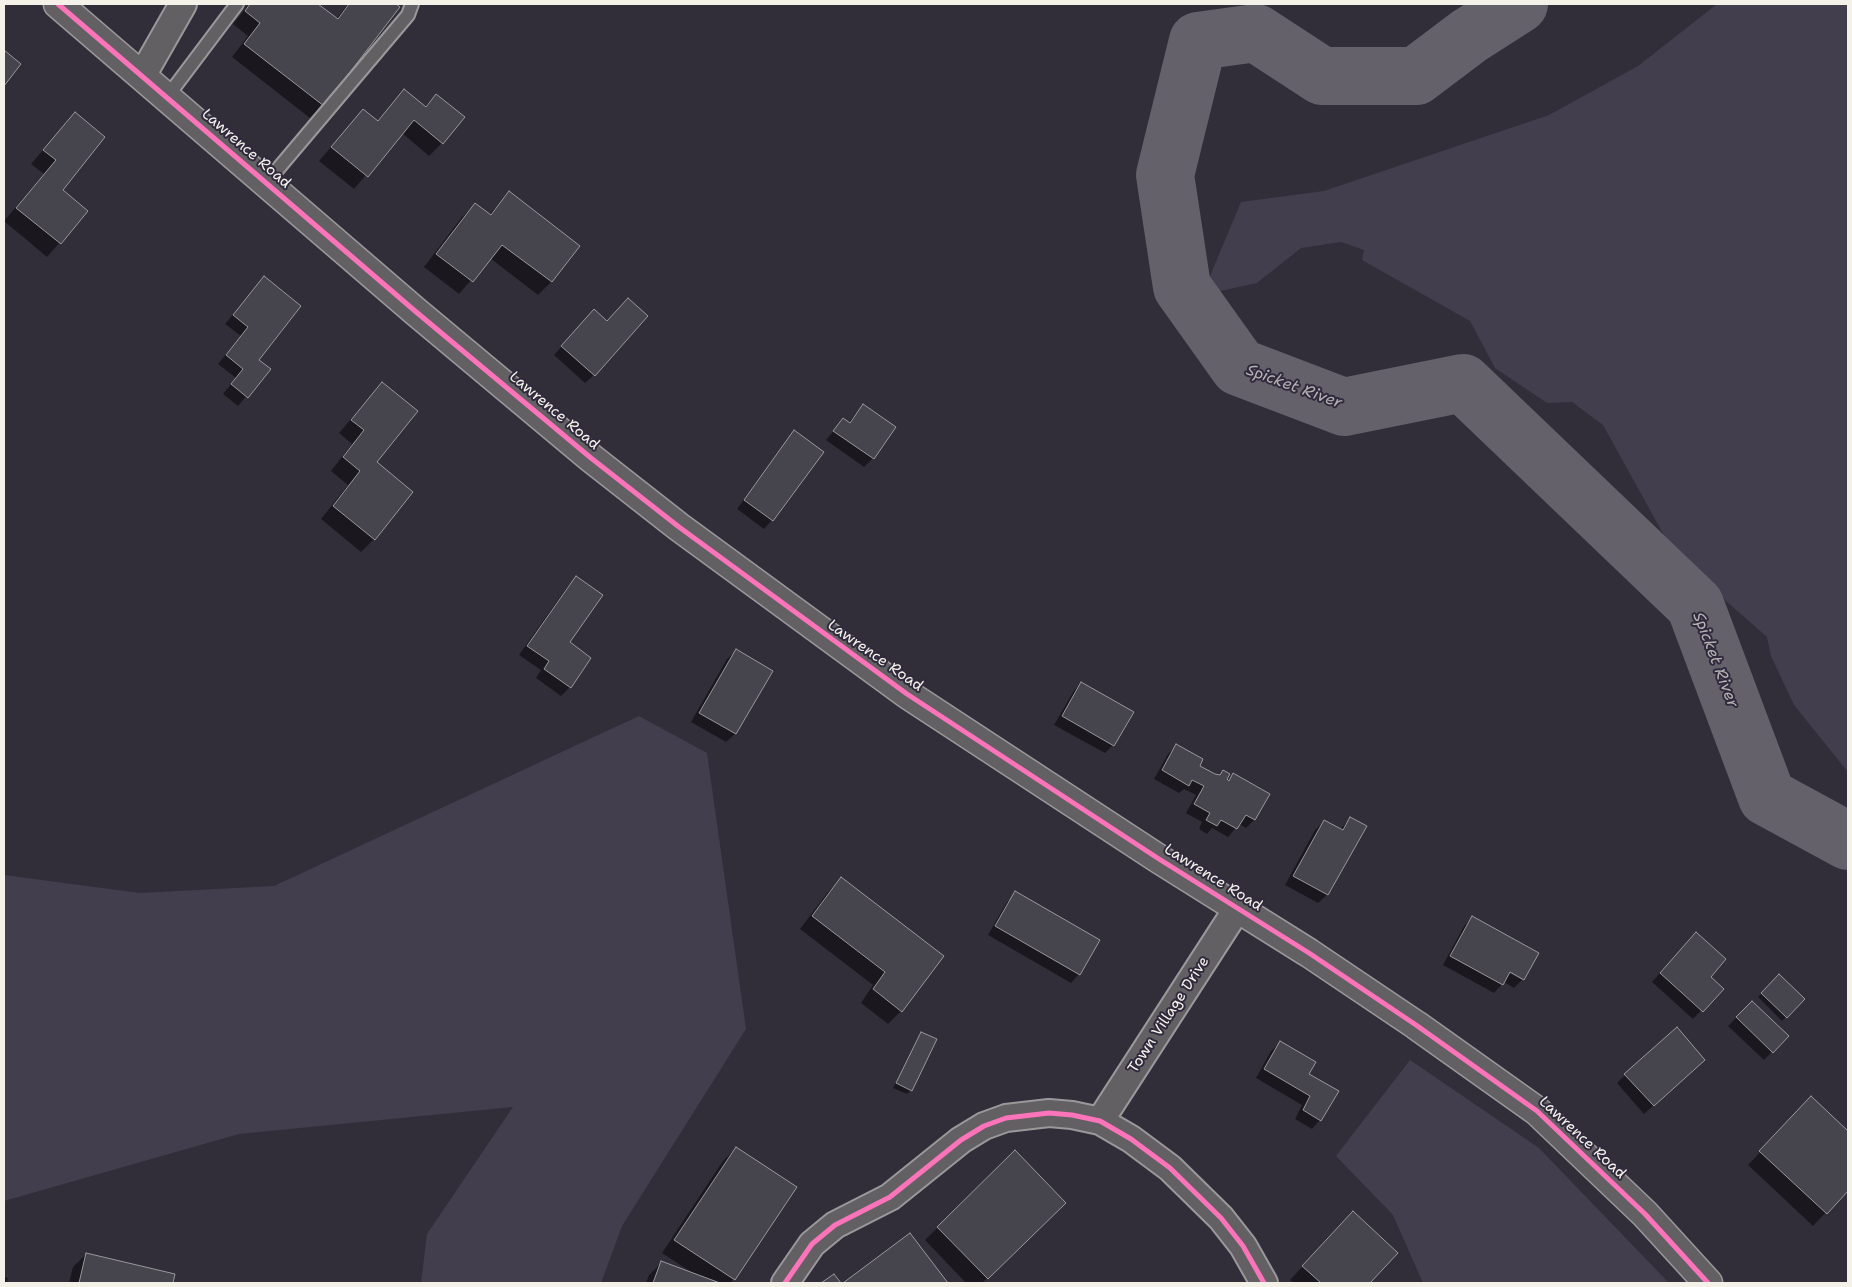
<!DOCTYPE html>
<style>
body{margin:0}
#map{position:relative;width:1852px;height:1287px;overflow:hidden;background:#312e39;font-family:"Shantell Sans",sans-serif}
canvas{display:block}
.frame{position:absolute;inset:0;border:5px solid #f4f1e8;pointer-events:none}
</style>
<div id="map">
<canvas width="1852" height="1287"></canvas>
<div class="frame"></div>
</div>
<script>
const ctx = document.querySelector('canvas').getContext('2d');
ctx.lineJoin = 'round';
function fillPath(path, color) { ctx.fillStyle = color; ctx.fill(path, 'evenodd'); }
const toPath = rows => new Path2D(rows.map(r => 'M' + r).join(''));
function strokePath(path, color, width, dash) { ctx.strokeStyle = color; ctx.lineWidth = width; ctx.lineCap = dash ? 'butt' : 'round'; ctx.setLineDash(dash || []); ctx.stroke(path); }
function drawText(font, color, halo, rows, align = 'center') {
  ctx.font = font + ' "Shantell Sans",sans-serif'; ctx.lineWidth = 4; ctx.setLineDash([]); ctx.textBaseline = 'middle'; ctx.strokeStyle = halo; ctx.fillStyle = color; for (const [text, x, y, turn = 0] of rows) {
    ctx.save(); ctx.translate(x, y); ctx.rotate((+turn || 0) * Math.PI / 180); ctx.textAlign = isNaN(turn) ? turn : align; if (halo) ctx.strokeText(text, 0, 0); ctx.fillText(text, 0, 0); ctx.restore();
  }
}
fillPath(toPath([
 [1717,4,1848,4,1848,772,1794,705,1771,656,1767,637,1676,557,1603,425,1572,402,1547,403,1495,368,1470,321,1362,260,1364,250,1341,242,1301,248,1257,283,1202,295,1241,202,1324,191,1549,115,1638,66],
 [639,716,707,753,746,1029,622,1226,601,1283,421,1283,427,1234,513,1107,239,1134,4,1201,4,875,140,893,274,886],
 [1410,1060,1539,1148,1669,1283,1423,1283,1393,1215,1336,1156]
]), '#423e4d');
fillPath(toPath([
 [249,4,317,4,336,19,348,4,394,4,399,7,323,105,310,118,232,57,248,36,233,24],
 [404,91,424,107,436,95,442,143,429,156,402,133,354,189,319,161,363,110,377,122],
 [75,113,61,190,87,211,47,257,4,221,44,174,31,164],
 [509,193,578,246,551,282,538,295,490,258,459,294,424,267,462,217,475,204,489,215],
 [264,278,257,360,269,369,238,406,223,394,236,378,218,364,241,336,225,324],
 [585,320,594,375,585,383,554,355],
 [382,383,375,462,374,539,361,552,321,519,348,485,331,471,352,444,339,433],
 [863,405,873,458,864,467,826,440,843,420,848,423],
 [794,431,772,520,764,529,737,509],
 [576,578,568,643,570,687,561,696,536,678,541,670,519,655,568,586],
 [736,651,771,672,735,734,726,742,691,722,727,659],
 [1081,683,1113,745,1105,753,1054,725,1073,692],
 [1176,746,1198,766,1218,776,1223,771,1227,781,1234,775,1269,794,1254,820,1246,828,1239,824,1228,837,1212,828,1207,834,1199,829,1202,822,1186,813,1196,795,1184,789,1179,793,1154,779,1168,754],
 [1350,818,1365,826,1327,895,1318,903,1285,885,1315,830,1324,821,1340,830],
 [841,879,942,956,901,1011,888,1024,861,1003,873,985,800,929,828,892],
 [1016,893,1079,974,1071,983,988,935,1007,902],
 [1472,918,1537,954,1522,980,1522,978,1505,968,1504,970,1522,980,1514,988,1504,982,1494,993,1443,965,1464,926],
 [1688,942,1709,977,1722,989,1693,1019,1652,982],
 [1779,976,1803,999,1782,1021,1758,997],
 [1752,1002,1787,1036,1764,1060,1728,1026],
 [922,1033,911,1090,907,1094,893,1088],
 [1280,1043,1308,1074,1320,1120,1312,1129,1295,1119,1302,1105,1256,1078,1271,1051],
 [1695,1068,1644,1114,1617,1083,1625,1075],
 [1811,1098,1848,1133,1848,1189,1813,1226,1748,1165],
 [736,1148,795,1188,734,1279,730,1283,646,1283,649,1275,662,1262,691,1272,662,1253,723,1161],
 [1015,1152,1064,1203,982,1283,966,1283,925,1240],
 [1340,1226,1396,1253,1368,1283,1294,1283,1290,1280],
 [909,1234,946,1283,845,1283],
 [86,1254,174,1275,171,1283,69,1283,73,1267],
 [4,1277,8,1278,6,1283,4,1283]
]), '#0007');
strokePath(toPath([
 [1519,4,1469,36,1416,76,1322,76,1256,33,1198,41,1165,175,1182,287,1239,367,1344,407,1463,383,1695,605,1767,797,1848,841]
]), '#65616b', 58);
const building = toPath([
 [250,4,318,4,338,19,349,4,396,4,400,7,324,106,244,44,260,23,245,11,250,4],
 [4,50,21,64,4,86,4,50],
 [404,89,426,107,436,94,465,117,443,144,414,120,368,177,331,147,363,109,378,121,404,89],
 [75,112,105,137,63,190,88,211,61,244,16,208,56,160,43,150,75,112],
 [509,191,580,246,552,282,502,245,473,282,436,254,475,203,491,215,509,191],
 [264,276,301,306,259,360,271,369,248,398,231,384,243,369,226,355,248,327,233,315,264,276],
 [628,298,648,316,595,376,561,346,594,309,607,321,628,298],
 [382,382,418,411,377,462,413,492,375,540,333,506,360,471,343,457,364,430,351,420,382,382],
 [863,404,896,427,874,459,833,431,843,418,850,423,863,404],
 [794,430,824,452,773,521,744,500,794,430],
 [576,576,603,595,570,642,591,658,571,688,544,669,549,661,527,646,576,576],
 [736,649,773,671,736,734,699,713,736,649],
 [1081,682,1134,712,1114,746,1062,716,1081,682],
 [1176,744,1203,759,1200,766,1215,774,1220,775,1223,770,1230,774,1227,779,1229,781,1233,773,1270,794,1255,820,1246,815,1237,829,1221,820,1217,826,1206,820,1210,813,1194,804,1204,786,1192,780,1189,786,1162,770,1176,744],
 [1350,817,1367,826,1328,895,1293,876,1324,820,1343,830,1350,817],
 [841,877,944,956,902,1012,873,989,885,972,812,916,841,877],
 [1015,891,1100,940,1080,975,995,926,1015,891],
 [1472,916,1539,953,1524,980,1510,972,1503,985,1450,956,1472,916],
 [1696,932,1726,959,1711,977,1724,989,1703,1012,1660,973,1696,932],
 [1779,974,1805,999,1787,1018,1761,993,1779,974],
 [1752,1001,1789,1036,1773,1053,1736,1017,1752,1001],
 [1677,1027,1705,1060,1654,1106,1624,1074,1677,1027],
 [921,1032,937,1039,912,1091,896,1083,921,1032],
 [1280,1041,1316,1062,1309,1074,1339,1091,1321,1121,1303,1110,1310,1096,1264,1069,1280,1041],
 [1811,1096,1848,1131,1848,1191,1827,1214,1759,1151,1811,1096],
 [736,1147,797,1187,735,1280,674,1240,736,1147],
 [1015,1150,1066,1203,988,1279,937,1227,1015,1150],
 [1353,1211,1398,1253,1370,1283,1321,1283,1302,1266,1353,1211],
 [910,1233,948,1283,843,1283,910,1233],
 [86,1253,175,1274,173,1283,79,1283,86,1253],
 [661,1261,720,1283,653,1283,661,1261],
 [834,1274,841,1283,821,1283,834,1274]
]);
fillPath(building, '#46444c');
strokePath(building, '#9a989b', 1);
const service = toPath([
 [167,97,237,4],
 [266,183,408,15,412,4]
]);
const minor = toPath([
 [142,76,183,4],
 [1100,1121,1237,909],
 [785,1283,812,1244,835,1225,890,1197,961,1140,984,1126,1006,1118,1049,1113,1072,1115,1100,1121,1131,1139,1170,1168,1221,1218,1243,1246,1264,1283]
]);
const tertiary = toPath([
 [58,4,415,311,591,458,679,527,907,694,1159,859,1309,953,1416,1025,1537,1111,1645,1214,1708,1283]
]);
strokePath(service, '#9a989b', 16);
strokePath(minor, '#9a989b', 30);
strokePath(tertiary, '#9a989b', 31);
strokePath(service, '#626063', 12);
strokePath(minor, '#626063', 26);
strokePath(tertiary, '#626063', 28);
strokePath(toPath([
 [58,4,415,311,591,458,679,527,907,694,1159,859,1309,953,1416,1025,1537,1111,1645,1214,1708,1283],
 [785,1283,812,1244,835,1225,890,1197,961,1140,984,1126,1006,1118,1049,1113,1072,1115,1100,1121,1131,1139,1170,1168,1221,1218,1243,1246,1264,1283]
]), '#fb73b8', 5);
drawText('15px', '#f4f1e8', '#2f2a3d', [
 ["Lawrence Road",246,149,41],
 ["Lawrence Road",554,411,40],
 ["Lawrence Road",875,656,35],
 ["Lawrence Road",1213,878,32],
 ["Town Village Drive",1169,1015,-57],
 ["Lawrence Road",1582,1138,43]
]);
drawText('italic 16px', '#b6b2b2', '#2f2a3d', [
 ["Spicket River",1294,387,20],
 ["Spicket River",1715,660,69]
]);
</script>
